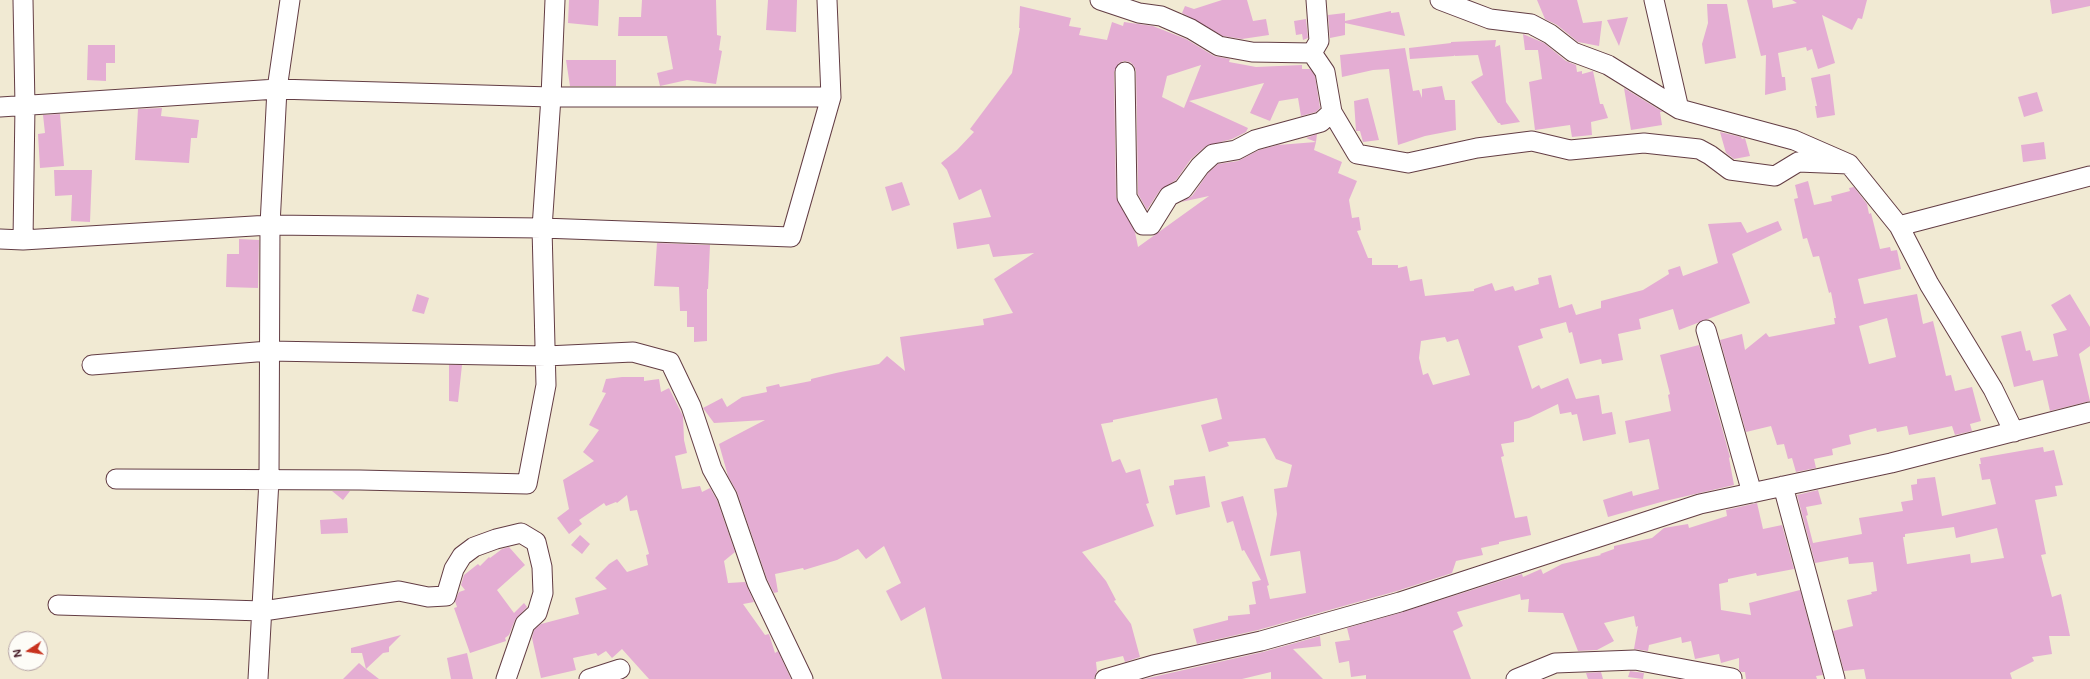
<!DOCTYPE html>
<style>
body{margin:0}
#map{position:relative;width:2090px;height:679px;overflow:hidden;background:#f1ead3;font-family:Mali,sans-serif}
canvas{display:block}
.north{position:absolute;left:8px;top:631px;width:40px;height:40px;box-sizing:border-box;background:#fdfcf7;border:1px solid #b5a4a5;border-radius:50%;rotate:258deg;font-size:11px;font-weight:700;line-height:16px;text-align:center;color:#4a1f2b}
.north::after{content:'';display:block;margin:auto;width:14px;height:18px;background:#c8321e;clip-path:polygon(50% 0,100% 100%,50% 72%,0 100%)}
</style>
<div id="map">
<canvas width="2090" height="679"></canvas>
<div class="north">N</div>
</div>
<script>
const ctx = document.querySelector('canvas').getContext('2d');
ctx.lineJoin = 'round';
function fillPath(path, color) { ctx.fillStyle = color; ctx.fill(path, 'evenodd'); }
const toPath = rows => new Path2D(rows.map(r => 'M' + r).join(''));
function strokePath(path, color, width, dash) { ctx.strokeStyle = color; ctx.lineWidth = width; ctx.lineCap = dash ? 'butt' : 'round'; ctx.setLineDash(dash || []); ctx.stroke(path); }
fillPath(toPath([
 [569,0,599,0,598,26,568,23],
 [642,0,716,0,717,35,721,36,719,50,722,51,716,84,687,80,660,86,657,73,673,69,667,36,618,36,619,17,641,17],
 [768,0,797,0,796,32,766,30],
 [1222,0,1247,0,1253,21,1266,19,1269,35,1242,39,1223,36,1182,13,1185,6,1194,9],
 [1537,0,1577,0,1583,23,1602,21,1599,46,1578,42,1557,25,1545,19],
 [1747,0,1772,0,1773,8,1797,3,1792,0,1867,0,1862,19,1858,18,1852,30,1822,15,1835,63,1818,69,1812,49,1807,51,1806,47,1778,53,1782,77,1785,77,1786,90,1765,95,1766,55,1761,56],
 [2050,0,2090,0,2090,6,2052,14],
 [1707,4,1727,4,1736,58,1705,64,1702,44,1708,23],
 [1020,6,1071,18,1069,26,1081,28,1079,35,1107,40,1112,22,1123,26,1124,22,1153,26,1186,39,1214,56,1230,59,1229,62,1256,67,1302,65,1302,69,1310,69,1315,76,1320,108,1316,112,1301,116,1298,98,1279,101,1270,121,1250,113,1264,83,1189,101,1248,128,1246,132,1232,139,1206,146,1191,159,1176,180,1160,190,1147,210,1138,194,1136,71,1134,66,1130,62,1124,61,1119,63,1114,72,1116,197,1135,232,1138,247,1209,196,1181,202,1192,196,1208,173,1218,164,1238,161,1259,150,1278,145,1316,142,1314,150,1342,162,1338,173,1357,181,1349,200,1352,218,1359,217,1361,230,1357,231,1368,258,1372,258,1372,265,1398,265,1398,268,1407,266,1410,281,1422,279,1425,296,1474,291,1474,289,1492,283,1495,291,1513,286,1515,291,1539,284,1538,278,1551,275,1559,308,1572,304,1576,315,1601,308,1601,301,1643,290,1669,274,1668,270,1680,266,1683,276,1718,263,1708,224,1741,222,1747,233,1778,221,1782,230,1732,254,1750,303,1679,330,1673,309,1639,319,1641,329,1618,334,1623,360,1602,364,1601,359,1580,364,1572,332,1569,333,1566,322,1540,329,1543,338,1518,346,1532,389,1539,385,1541,389,1568,378,1576,399,1599,395,1602,414,1612,412,1616,434,1583,441,1577,414,1572,415,1571,412,1560,414,1558,404,1529,418,1514,422,1514,442,1501,444,1504,456,1501,457,1515,518,1527,516,1531,535,1499,542,1499,544,1481,548,1483,555,1456,561,1452,573,1397,591,1258,630,1197,644,1193,629,1228,620,1228,616,1250,614,1249,605,1256,604,1252,582,1261,580,1244,550,1242,551,1233,521,1227,523,1221,502,1243,496,1269,585,1267,586,1270,599,1306,593,1300,551,1270,556,1277,514,1274,489,1287,487,1292,465,1276,459,1265,438,1227,442,1229,446,1209,452,1201,425,1222,419,1217,398,1113,420,1113,422,1101,424,1112,462,1120,459,1126,473,1140,469,1149,503,1146,504,1154,526,1082,552,1106,581,1116,600,1114,601,1131,624,1140,657,1125,662,1123,656,1096,662,1097,671,1094,679,942,679,925,607,901,621,886,591,901,583,884,546,866,559,858,549,837,560,804,570,803,568,775,574,778,592,774,593,767,579,737,492,728,476,719,444,765,420,714,423,703,408,722,398,727,407,742,397,767,392,766,387,779,384,780,387,811,381,811,379,836,373,879,364,887,356,905,371,900,337,984,325,983,319,1013,313,994,279,1034,253,993,257,989,244,957,249,953,223,991,217,981,189,959,200,947,170,941,163,957,150,974,132,970,129,1012,73,1020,28,1019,28],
 [1201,65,1184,108,1162,97,1167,76],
 [1445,337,1447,342,1458,339,1470,375,1433,385,1428,373,1423,375,1419,358,1421,341],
 [1391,11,1391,13,1399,12,1405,36,1345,23,1345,35,1330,38,1328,15,1345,13,1345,21],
 [1628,17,1619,46,1607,20],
 [1306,19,1308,38,1303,40,1302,34,1296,35,1294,21],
 [1523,34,1544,43,1566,61,1576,65,1577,72,1582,71,1582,74,1593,71,1600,104,1603,104,1608,118,1591,122,1592,135,1572,137,1570,125,1535,130,1529,82,1542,79,1538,50,1525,50],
 [1496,40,1495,47,1500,45,1506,102,1520,122,1501,125,1500,123,1498,123,1471,82,1483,75,1478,55,1455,56,1454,55,1454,56,1410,59,1409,48,1451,43,1451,42],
 [88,45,115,45,115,63,106,63,106,81,87,80],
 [1405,48,1413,91,1419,90,1422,98,1422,89,1442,86,1445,100,1455,100,1456,130,1425,136,1398,145,1389,69,1373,70,1342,77,1340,55],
 [566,60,616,60,616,86,570,86],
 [1830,74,1835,115,1817,118,1815,106,1817,106,1811,78],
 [1624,88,1663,112,1660,112,1662,125,1631,130],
 [2037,92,2043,111,2024,117,2018,97],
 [1368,98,1379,140,1363,142,1360,131,1356,131,1354,101],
 [162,108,161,116,199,120,197,138,191,138,189,163,135,160,138,109],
 [60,114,64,166,40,168,38,134,45,133,43,115],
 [1720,132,1741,137,1742,139,1745,138,1750,156,1734,159,1726,153],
 [1317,134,1316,142,1306,138],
 [2044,142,2046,159,2023,162,2021,145],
 [54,170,92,170,90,222,71,221,72,195,55,196],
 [1808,181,1814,205,1832,201,1831,196,1850,191,1849,188,1854,187,1867,204,1869,214,1871,213,1880,249,1890,247,1891,251,1897,250,1901,269,1858,279,1864,304,1917,294,1923,324,1933,321,1946,376,1951,375,1955,391,1972,387,1981,421,1970,424,1972,431,1955,435,1952,426,1909,435,1907,426,1877,432,1876,428,1849,435,1851,444,1832,449,1833,455,1814,459,1816,468,1796,472,1792,458,1788,459,1784,444,1777,445,1771,426,1746,432,1720,340,1742,334,1745,350,1766,333,1769,337,1835,324,1834,318,1836,318,1831,292,1829,293,1819,256,1813,257,1807,238,1803,239,1794,199,1798,198,1795,185],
 [1887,318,1896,357,1869,364,1859,326],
 [902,182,910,205,892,211,885,187],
 [239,239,259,240,258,288,226,287,227,254,239,254],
 [657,243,710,245,708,289,707,289,707,341,694,342,694,327,687,327,687,311,680,311,679,287,654,286],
 [417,294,429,298,424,314,412,311],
 [2070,294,2090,327,2090,346,2079,354,2090,401,2050,411,2043,380,2014,387,2001,336,2021,331,2026,351,2030,350,2033,361,2058,356,2053,334,2067,330,2051,305],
 [1699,345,1730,457,1729,458,1734,485,1661,502,1608,517,1603,500,1632,491,1633,496,1659,489,1649,439,1629,443,1625,421,1671,411,1668,395,1670,394,1660,355],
 [449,365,462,365,458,402,449,401],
 [622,377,644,377,644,381,659,379,661,392,669,388,683,416,684,440,687,453,675,456,682,489,700,486,702,492,710,488,717,500,735,552,724,561,728,583,745,582,754,602,743,604,765,635,769,634,775,653,778,651,791,679,649,679,622,649,612,658,606,651,598,656,596,653,573,658,576,670,541,678,532,638,534,630,541,624,579,614,575,598,607,589,595,578,609,564,617,559,627,572,648,565,646,555,649,554,637,510,630,511,627,495,617,503,616,502,606,506,604,503,579,520,582,524,569,534,557,518,569,509,563,480,594,461,583,452,599,430,589,425,606,393,602,392,606,379],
 [2043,447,2044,452,2054,450,2063,485,2055,486,2057,496,2035,500,2046,554,2041,555,2052,597,2061,594,2070,636,2049,636,2052,654,2032,657,2034,661,2010,673,2012,679,1866,679,1864,669,1844,671,1833,631,1853,626,1847,600,1872,594,1871,592,1877,591,1873,562,1849,564,1848,557,1815,563,1797,495,1818,490,1822,504,1806,507,1808,515,1806,516,1813,543,1862,534,1859,518,1903,511,1901,502,1913,500,1911,485,1917,484,1917,479,1935,477,1942,516,1996,504,1990,479,1982,480,1979,464,1981,464,1980,458],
 [1954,527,1956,538,1997,528,2004,558,1971,563,1970,554,1907,564,1903,537,1905,537,1905,534],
 [1205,476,1210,507,1176,515,1169,486,1174,485,1174,480],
 [332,491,350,491,343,500],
 [1757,503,1763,529,1782,525,1794,569,1757,576,1756,573,1728,579,1728,582,1719,584,1721,610,1751,615,1749,603,1800,590,1823,675,1816,676,1817,679,1746,679,1745,672,1741,672,1739,670,1739,658,1721,663,1719,654,1695,659,1691,641,1682,643,1681,637,1649,645,1648,651,1634,649,1638,626,1636,627,1634,616,1604,623,1614,641,1597,650,1578,651,1563,613,1528,612,1529,599,1521,600,1520,594,1457,612,1463,626,1453,631,1471,679,1366,679,1366,675,1351,677,1349,661,1339,663,1335,642,1350,640,1347,628,1403,612,1522,574,1523,577,1541,569,1543,574,1562,564,1601,555,1600,554,1614,549,1614,546,1652,538,1664,528,1688,524,1689,528,1727,516,1726,510],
 [347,518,348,533,321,534,320,520],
 [580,535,590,544,582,554,571,545],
 [509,547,525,565,497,590,514,613,524,603,527,607,515,620,509,635,505,638,506,641,470,653,454,608,457,607,455,601,459,592,465,590,461,585,464,575,478,564,480,566,489,557,490,558,502,549],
 [401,635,389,647,389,652,383,653,366,669,379,679,343,679,359,663,366,669,362,653,351,653,351,648],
 [1320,636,1321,646,1293,649,1323,679,1271,679,1271,672,1242,679,1144,679,1263,652],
 [467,653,473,679,451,679,447,658],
 [1630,671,1644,673,1643,679,1628,677],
 [1601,672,1603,679,1588,679,1586,673]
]), '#e4add3');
const minor = toPath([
 [1100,0,1139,13,1161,16,1191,29,1219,46,1252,52,1312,53,1325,72,1332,112,1357,154,1408,163,1477,148,1532,141,1570,150,1644,143,1699,149,1710,155,1730,170,1775,176,1798,162,1849,164],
 [1440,0,1490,19,1531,24,1550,34,1573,52,1608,65,1679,109,1794,140,1849,164,1899,226,1929,284,1993,389,2014,432],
 [1654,0,1679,109],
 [1312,53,1319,41,1316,0],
 [1125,72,1127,197,1143,225,1151,225,1169,196,1183,189,1200,166,1213,154,1236,150,1255,140,1321,122,1332,112],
 [0,107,277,89,551,97,831,97,827,0],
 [1899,226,2090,176],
 [0,239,23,240,25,106,23,0],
 [23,240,270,225,542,228,791,237,831,97],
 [1706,330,1752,493],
 [92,365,269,351,546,356,633,352,670,362,691,406,712,469,727,496,757,583,803,679],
 [116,479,360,480,527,484,546,385,542,228,551,97,555,0],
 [1783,486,1835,679],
 [58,605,263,611,399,591,428,597,446,596,454,569,462,556,474,547,496,539,521,533,536,542,542,567,543,593,537,613,525,624,506,679],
 [258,679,269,480,270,225,277,89,290,0],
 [589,679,620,669],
 [1105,679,1153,665,1261,641,1400,602,1700,504,1891,463,2090,412],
 [1516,679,1555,663,1635,660,1732,678]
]);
strokePath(minor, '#633d44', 21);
strokePath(minor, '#fff', 19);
</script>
